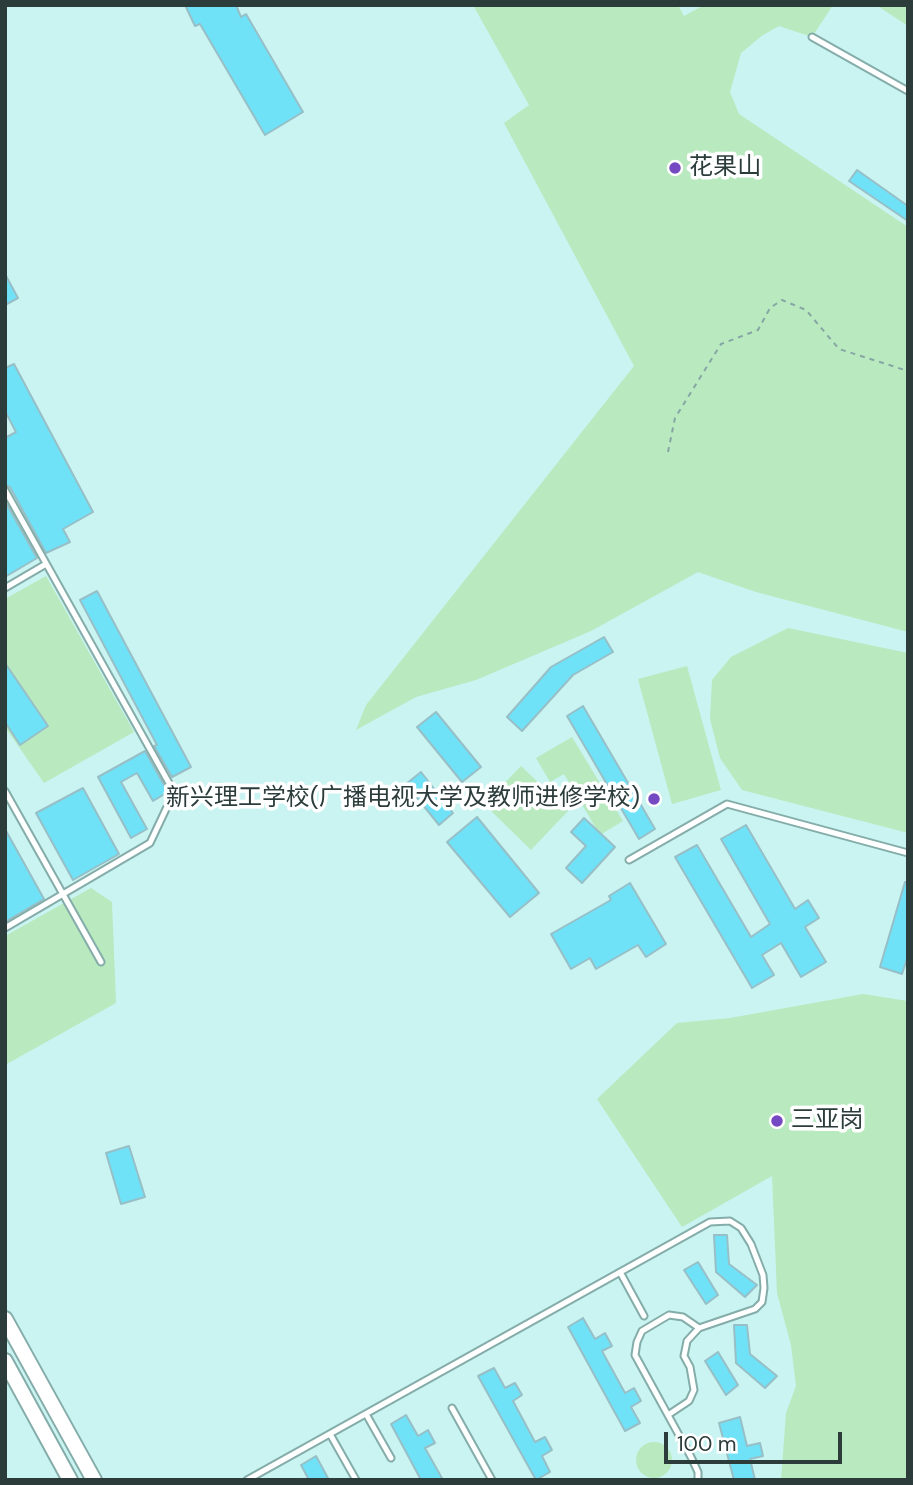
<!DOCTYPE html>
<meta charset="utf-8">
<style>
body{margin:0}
#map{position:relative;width:913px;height:1485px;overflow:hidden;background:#caf4f1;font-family:"DM Sans",sans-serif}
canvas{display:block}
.frame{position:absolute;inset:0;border:7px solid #2b3c3b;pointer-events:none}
.scale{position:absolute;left:664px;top:1432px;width:178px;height:32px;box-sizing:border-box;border:4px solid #2b3c3b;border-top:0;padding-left:9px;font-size:21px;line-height:24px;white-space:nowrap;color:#2b3c3b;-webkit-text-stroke:5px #fff;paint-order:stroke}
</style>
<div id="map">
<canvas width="913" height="1485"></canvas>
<div class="frame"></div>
<div class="scale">100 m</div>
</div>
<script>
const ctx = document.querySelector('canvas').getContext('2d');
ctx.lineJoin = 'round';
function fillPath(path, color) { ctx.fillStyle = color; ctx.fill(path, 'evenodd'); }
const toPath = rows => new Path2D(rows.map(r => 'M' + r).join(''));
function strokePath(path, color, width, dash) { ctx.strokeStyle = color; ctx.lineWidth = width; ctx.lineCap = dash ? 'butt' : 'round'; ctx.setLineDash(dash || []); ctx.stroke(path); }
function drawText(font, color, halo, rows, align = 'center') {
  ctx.font = font + ' "DM Sans","Noto Sans SC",sans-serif'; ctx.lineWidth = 7; ctx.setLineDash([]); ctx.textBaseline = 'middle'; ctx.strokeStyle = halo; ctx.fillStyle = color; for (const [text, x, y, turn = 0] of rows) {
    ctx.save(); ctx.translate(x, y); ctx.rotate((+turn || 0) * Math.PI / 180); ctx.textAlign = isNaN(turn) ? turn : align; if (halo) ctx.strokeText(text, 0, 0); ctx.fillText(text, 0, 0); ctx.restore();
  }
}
fillPath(toPath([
 [473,5,678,5,684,16,704,5,833,5,812,37,779,26,763,35,741,53,730,92,739,114,908,227,908,632,756,592,698,572,591,631,476,680,416,697,356,730,366,705,634,366,504,123,529,105],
 [876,5,908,5,908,26],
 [46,576,134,732,44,783,5,727,5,599],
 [788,628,908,653,908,833,742,790,720,758,710,719,712,680,731,657],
 [687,666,721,790,672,804,638,679],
 [572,737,623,821,600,835,564,774,550,782,536,758],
 [521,766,568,811,531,850,484,804],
 [91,888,112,902,116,1003,5,1065,5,936],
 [863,994,908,1001,908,1480,781,1480,786,1413,796,1386,791,1345,777,1293,772,1176,682,1227,597,1099,677,1023,730,1018],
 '636 1460a18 18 0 1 1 36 0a18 18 0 1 1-36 0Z'
]), '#b8e9bf');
const building = toPath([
 [185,5,236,5,241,17,246,14,303,112,265,135,200,24,195,26,185,5],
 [857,170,908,206,908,221,849,181,857,170],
 [5,274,18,298,5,305,5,274],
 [14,364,93,512,63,529,70,542,46,553,10,487,5,485,5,438,16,432,5,411,5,368,14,364],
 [5,501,37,558,5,577,5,501],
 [97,591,191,767,172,777,154,746,157,745,80,600,97,591],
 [604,637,613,652,573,675,522,731,507,717,551,667,604,637],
 [5,663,48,726,20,745,5,722,5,663],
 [583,706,655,829,639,839,567,716,583,706],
 [436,712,481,767,462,782,417,727,436,712],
 [145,751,168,792,153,801,137,773,121,782,147,829,131,838,98,777,145,751],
 [421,772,453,813,439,825,406,784,421,772],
 [83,788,119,854,73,880,36,813,83,788],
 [477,817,539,893,510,917,447,842,477,817],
 [584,818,615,847,582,883,566,868,586,846,571,832,584,818],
 [746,825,795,909,808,900,819,918,805,927,826,962,801,977,781,943,762,955,774,975,752,988,675,857,697,845,751,937,770,924,721,839,746,825],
 [5,829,44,899,5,922,5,829],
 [905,882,908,882,908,956,902,974,880,967,905,882],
 [630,883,666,944,646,957,638,945,596,969,590,958,571,969,551,934,611,900,609,896,630,883],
 [129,1146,145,1197,121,1204,106,1153,129,1146],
 [714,1235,727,1235,729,1264,757,1285,745,1297,716,1272,714,1235],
 [698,1262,718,1295,706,1304,684,1270,698,1262],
 [583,1318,595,1339,605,1333,612,1346,602,1351,625,1393,634,1388,641,1401,631,1407,640,1423,625,1431,568,1327,583,1318],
 [734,1325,747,1325,750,1354,777,1376,765,1388,736,1363,734,1325],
 [718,1352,738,1385,726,1395,705,1361,718,1352],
 [494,1368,505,1388,515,1383,522,1395,513,1401,535,1442,545,1437,552,1450,542,1456,550,1472,536,1480,478,1376,494,1368],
 [406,1415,418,1436,428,1430,435,1443,425,1448,443,1480,421,1480,391,1424,406,1415],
 [740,1417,747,1446,760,1443,763,1456,750,1459,755,1480,734,1480,719,1423,740,1417],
 [316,1456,329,1480,309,1480,301,1465,316,1456]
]);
fillPath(building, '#6fe2f8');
strokePath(building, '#97bfc7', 2);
const lane = toPath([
 [812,37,908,91],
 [5,490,174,792,150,843,5,928],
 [5,588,46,564],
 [5,791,101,962],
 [629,860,727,804,908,853],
 [620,1272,644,1316],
 [452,1408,492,1480],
 [366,1414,391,1458],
 [668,1415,689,1401,694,1390,690,1367,684,1356,687,1341,699,1328],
 [330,1434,356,1480],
 [247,1480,710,1222,730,1221,741,1228,751,1244,763,1275,764,1288,762,1302,755,1309,699,1328,683,1317,669,1315,642,1331,637,1342,635,1355,691,1457,698,1472,698,1480]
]);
const secondary = toPath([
 [5,1319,94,1480],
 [5,1361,70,1480]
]);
strokePath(lane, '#84aca9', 9);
strokePath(secondary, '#84aca9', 18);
strokePath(toPath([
 [668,452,675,418,721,344,758,330,770,308,782,300,806,310,839,349,908,371]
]), '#86a6a4', 2, [5, 5]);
strokePath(lane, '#fff', 5);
strokePath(secondary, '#fff', 14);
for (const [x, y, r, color] of [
 [675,168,7,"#7449c1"],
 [654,799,7,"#7449c1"],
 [777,1121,7,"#7449c1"]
]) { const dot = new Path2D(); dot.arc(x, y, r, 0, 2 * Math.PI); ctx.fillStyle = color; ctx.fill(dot); strokePath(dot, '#fff', 2.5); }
drawText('24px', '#2b3c3b', '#fff', [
 ["花果山",689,168],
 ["新兴理工学校(广播电视大学及教师进修学校)",640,799,"right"],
 ["三亚岗",791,1121]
], 'left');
</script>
